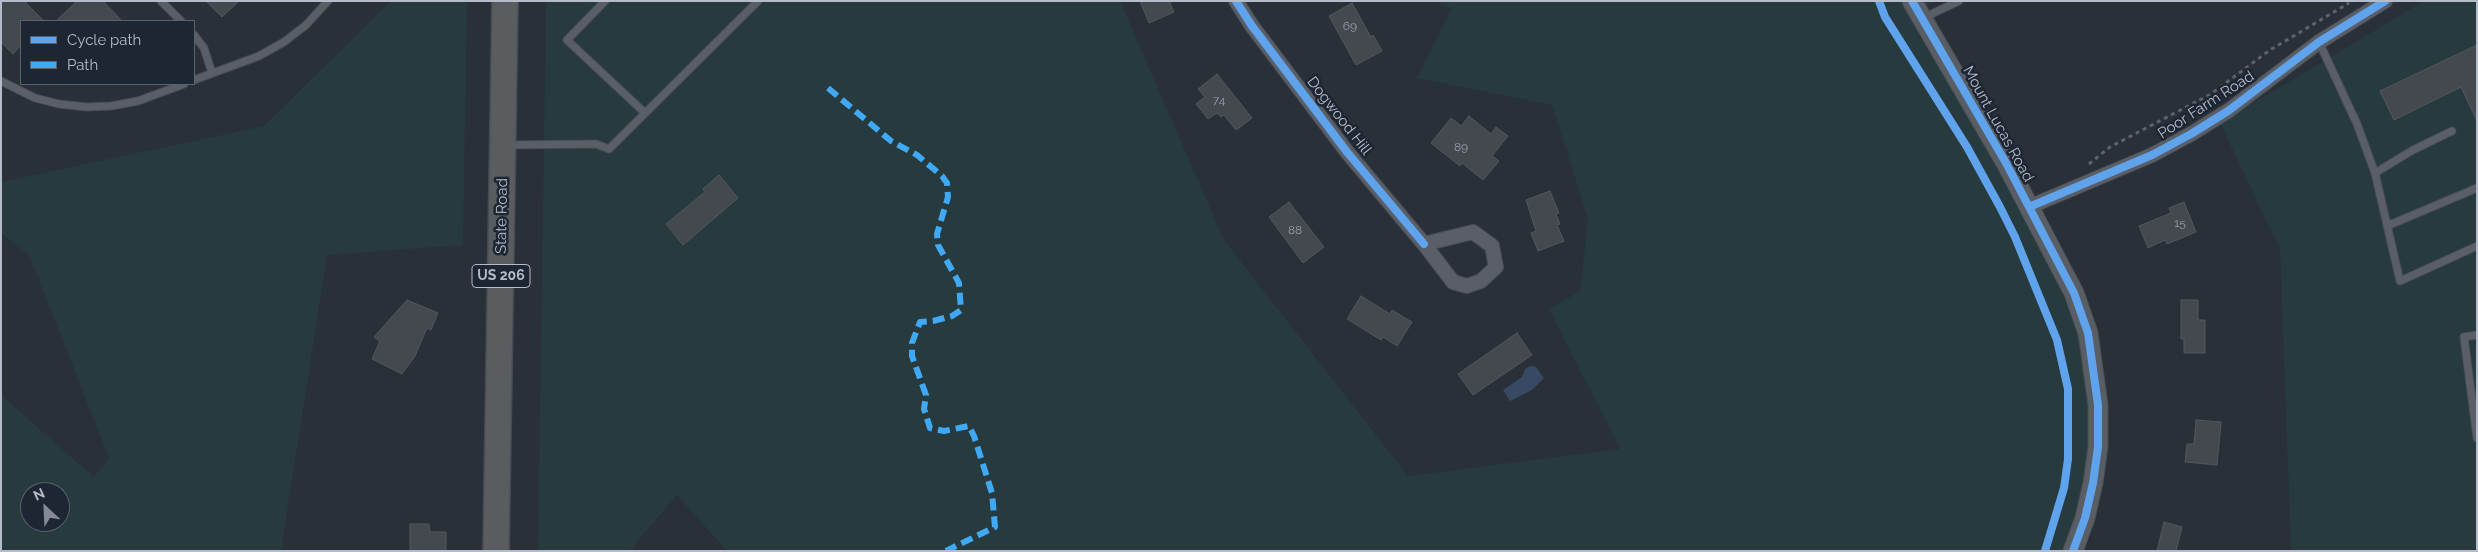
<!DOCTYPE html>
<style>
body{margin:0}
#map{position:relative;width:2478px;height:552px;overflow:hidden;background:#2a3038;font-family:Raleway,sans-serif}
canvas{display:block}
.frame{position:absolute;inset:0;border:2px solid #b4bcc9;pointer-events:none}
.legend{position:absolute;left:20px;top:20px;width:175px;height:65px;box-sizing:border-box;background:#1d2633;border:1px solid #59626f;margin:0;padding:6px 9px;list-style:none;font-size:15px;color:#b4bcc9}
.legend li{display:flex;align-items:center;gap:10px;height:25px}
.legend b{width:25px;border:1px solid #59626f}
.north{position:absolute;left:20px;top:482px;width:50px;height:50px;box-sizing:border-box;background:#1d2633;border:1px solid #59626f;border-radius:50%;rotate:335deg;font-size:14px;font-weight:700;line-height:20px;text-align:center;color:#b4bcc9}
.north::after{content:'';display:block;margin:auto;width:18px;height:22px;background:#848b96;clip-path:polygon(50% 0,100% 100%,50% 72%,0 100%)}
</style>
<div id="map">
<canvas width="2478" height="552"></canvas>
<div class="frame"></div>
<ul class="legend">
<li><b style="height:6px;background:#60a3ed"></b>Cycle path</li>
<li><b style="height:6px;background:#3fa9f5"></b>Path</li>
</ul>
<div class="north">N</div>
</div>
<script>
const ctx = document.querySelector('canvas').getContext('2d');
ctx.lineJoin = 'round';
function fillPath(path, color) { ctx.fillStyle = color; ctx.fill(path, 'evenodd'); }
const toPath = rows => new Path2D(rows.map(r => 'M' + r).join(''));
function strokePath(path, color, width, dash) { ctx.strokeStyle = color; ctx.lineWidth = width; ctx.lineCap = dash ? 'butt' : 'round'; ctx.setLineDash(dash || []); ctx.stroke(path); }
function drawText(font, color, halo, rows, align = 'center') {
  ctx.font = font + ' Raleway,sans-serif'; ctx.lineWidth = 5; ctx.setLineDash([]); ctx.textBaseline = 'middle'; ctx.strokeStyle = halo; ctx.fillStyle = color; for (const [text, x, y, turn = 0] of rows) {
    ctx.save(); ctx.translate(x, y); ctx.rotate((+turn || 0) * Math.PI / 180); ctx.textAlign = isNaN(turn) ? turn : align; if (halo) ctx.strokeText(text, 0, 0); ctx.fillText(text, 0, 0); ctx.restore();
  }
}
fillPath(toPath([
 [391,1,467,1,463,245,327,255,281,551,1,551,1,395,94,477,109,458,29,255,1,233,1,182,264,126],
 [30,492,60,492,60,522,30,522],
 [546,1,1120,1,1224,240,1408,476,1620,449,1549,309,1580,291,1588,219,1552,105,1417,78,1451,9,1433,1,1935,1,1915,12,2085,336,2096,459,2068,551,727,551,677,495,629,551,538,551],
 [2424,1,2477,1,2477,551,2291,551,2280,249,2220,123]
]), '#273a3e');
fillPath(toPath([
 [1530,366,1536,367,1544,378,1532,390,1510,401,1503,390,1522,377,1525,369]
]), '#384963');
const building = toPath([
 [1,1,24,1,44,21,21,21,21,45,13,54,1,42,1,1],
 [77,1,103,1,122,21,56,21,77,1],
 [206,1,239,1,222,17,206,1],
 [1140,1,1169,1,1174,12,1149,23,1140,1],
 [1352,3,1371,37,1373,35,1382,51,1356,65,1329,16,1352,3],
 [2477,45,2477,121,2461,87,2394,120,2380,91,2477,45],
 [1217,74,1252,118,1236,130,1224,115,1221,117,1217,113,1208,119,1196,104,1205,97,1198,89,1217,74],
 [1469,116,1491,134,1496,127,1508,136,1492,156,1499,161,1483,180,1462,163,1460,166,1431,143,1451,118,1461,126,1469,116],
 [719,175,738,198,683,245,666,224,705,192,703,189,719,175],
 [1550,191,1559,213,1556,214,1560,224,1557,225,1564,241,1538,251,1531,233,1536,231,1526,200,1550,191],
 [1289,202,1324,247,1303,263,1269,217,1289,202],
 [2184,202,2196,232,2167,244,2165,240,2148,248,2139,226,2171,213,2169,208,2184,202],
 [1361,296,1390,314,1392,310,1412,322,1397,346,1383,337,1381,340,1347,319,1361,296],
 [407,300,438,313,431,330,427,328,415,356,402,374,372,359,380,341,374,337,407,300],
 [2181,300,2198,300,2198,320,2205,320,2205,353,2184,353,2184,339,2181,339,2181,300],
 [1517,333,1532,355,1473,395,1458,374,1517,333],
 [2196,420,2221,422,2217,465,2185,462,2187,444,2194,444,2196,420],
 [2164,522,2182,527,2176,551,2157,551,2164,522],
 [410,524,429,524,430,532,446,532,446,551,410,551,410,524]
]);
fillPath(building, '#444950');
strokePath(building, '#52575f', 1);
const lane = toPath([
 [161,1,181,21],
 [605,1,567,40,645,113],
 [1923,18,1959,1],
 [194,35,204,48,212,73],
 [2319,42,2357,124,2375,173,2400,281,2477,246],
 [194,80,259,56,284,42,306,25,328,1],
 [1,81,35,98,59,104,86,107,111,106,138,101,184,84],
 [506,145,596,144,609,149,758,1],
 [2375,173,2413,150,2452,131],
 [2387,226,2477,188],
 [2477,335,2464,337,2477,438]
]);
const street = toPath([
 [1236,1,1252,26,1347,152,1424,244],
 [2029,207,2152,155,2191,134,2228,111,2319,42,2385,1],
 [1473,232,1492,246,1496,267,1481,281,1467,286,1453,282,1424,244,1473,232]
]);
const secondary = toPath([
 [1912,1,2006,163,2074,293,2088,333,2098,405,2098,447,2093,483,2085,518,2073,551]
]);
const highway = toPath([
 [496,551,505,1]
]);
strokePath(lane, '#484c53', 9);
strokePath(street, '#484c53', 16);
strokePath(secondary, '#484c53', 21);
strokePath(highway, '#474c53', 28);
strokePath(toPath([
 [2089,164,2110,147,2211,94,2270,50,2349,3]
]), '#5d636a', 3, [4, 4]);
strokePath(lane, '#5a5e66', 7);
strokePath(street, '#5a5e66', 14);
strokePath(secondary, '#595d64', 19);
strokePath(highway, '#5a5d60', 25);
strokePath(toPath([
 [828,88,891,141,917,155,942,176,947,183,948,197,937,234,938,245,959,283,961,310,952,316,933,321,920,322,912,343,912,356,926,395,924,409,930,428,944,431,969,426,974,436,992,493,995,527,946,551]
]), '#3fa9f5', 6, [12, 6]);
strokePath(toPath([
 [1236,1,1252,26,1347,152,1424,244],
 [1879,1,1885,17,1967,147,2000,207,2015,237,2057,340,2068,389,2068,459,2064,488,2045,551],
 [1912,1,2006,163,2074,293,2088,333,2098,405,2098,447,2093,483,2085,518,2073,551],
 [2029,207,2152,155,2191,134,2228,111,2319,42,2385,1]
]), '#60a3ed', 8);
drawText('12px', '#989fab', null, [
 ["69",1350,26],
 ["74",1219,100],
 ["89",1461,147],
 ["15",2180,223],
 ["88",1295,230]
]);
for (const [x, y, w] of [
 [501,276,58]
]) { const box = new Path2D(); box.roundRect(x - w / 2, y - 11.5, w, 23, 4); ctx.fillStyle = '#1d2633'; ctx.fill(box); strokePath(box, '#b4bcc9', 1); }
drawText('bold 14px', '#b4bcc9', null, [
 ["US 206",501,276]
]);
drawText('15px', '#b4bcc9', '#1d2633', [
 ["Poor Farm Road",2206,105,-33],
 ["Dogwood Hill",1339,116,52],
 ["Mount Lucas Road",1998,124,61],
 ["State Road",502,216,-89]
]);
</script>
